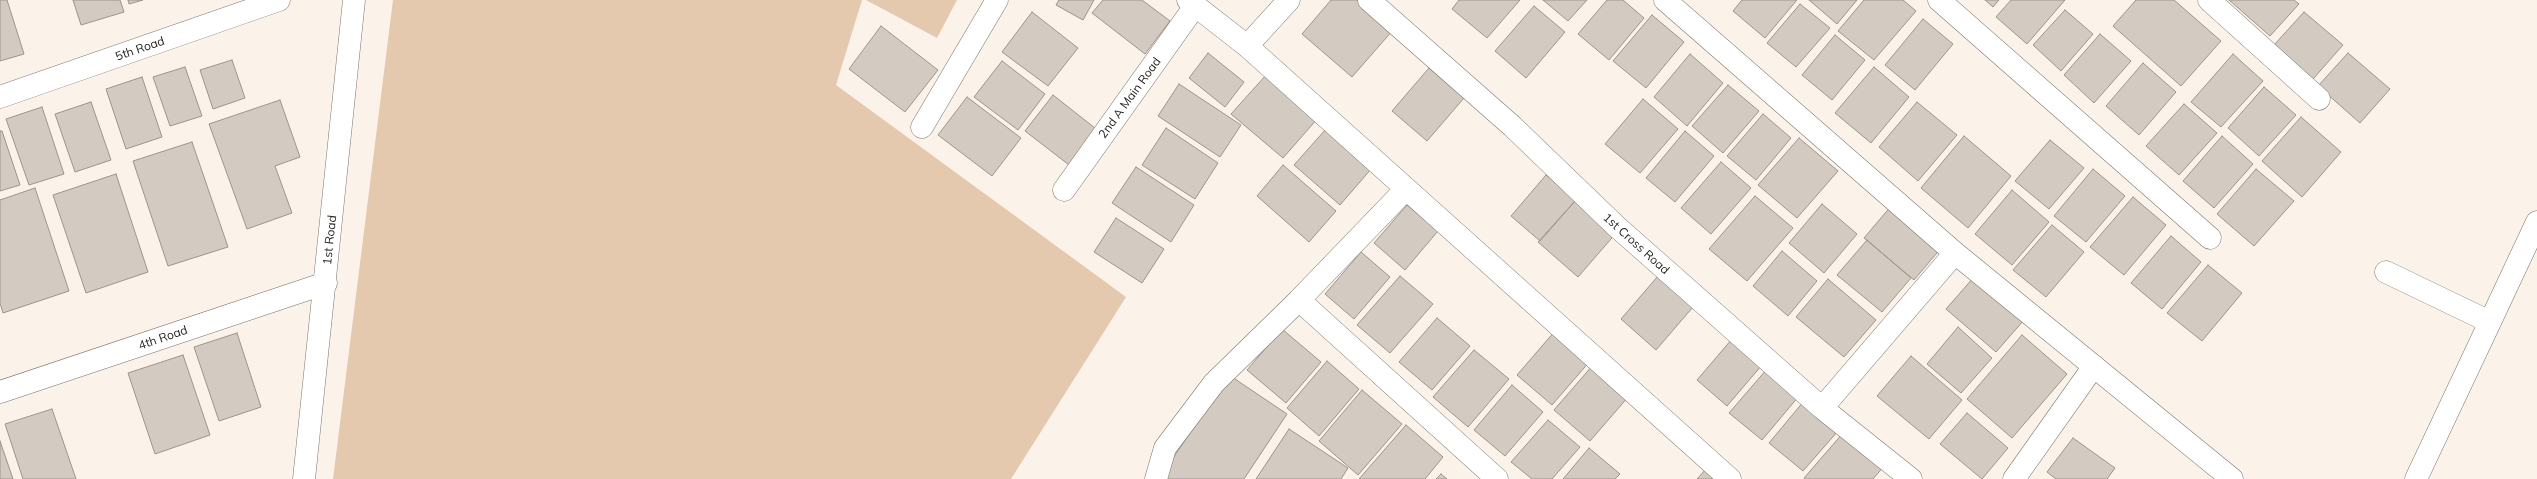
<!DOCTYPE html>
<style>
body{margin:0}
canvas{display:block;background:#fbf2e9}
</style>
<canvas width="2537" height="479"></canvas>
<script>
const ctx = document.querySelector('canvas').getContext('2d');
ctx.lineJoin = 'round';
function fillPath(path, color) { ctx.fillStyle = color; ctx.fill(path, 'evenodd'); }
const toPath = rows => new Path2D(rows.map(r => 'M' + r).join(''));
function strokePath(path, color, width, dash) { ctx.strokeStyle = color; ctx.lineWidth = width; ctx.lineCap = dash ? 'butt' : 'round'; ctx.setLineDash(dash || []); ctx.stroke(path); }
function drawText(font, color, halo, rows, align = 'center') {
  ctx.font = font + ' Mulish,sans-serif'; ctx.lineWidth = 3.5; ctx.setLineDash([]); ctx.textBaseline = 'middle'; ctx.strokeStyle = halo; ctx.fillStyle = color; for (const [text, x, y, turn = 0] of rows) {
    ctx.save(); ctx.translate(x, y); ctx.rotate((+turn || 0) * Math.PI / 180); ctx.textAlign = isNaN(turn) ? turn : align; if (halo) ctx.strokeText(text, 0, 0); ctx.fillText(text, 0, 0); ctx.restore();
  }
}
fillPath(toPath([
 [393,0,862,0,836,85,1126,297,1011,479,333,479],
 [866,0,957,0,937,38]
]), '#e5c9ae');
const building = toPath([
 [0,0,7,0,24,54,0,61,0,0],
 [73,0,120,0,124,12,81,25,73,0],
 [128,0,143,0,129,4,128,0],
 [1059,0,1094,0,1083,20,1056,5,1059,0],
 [1103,0,1142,0,1170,21,1145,54,1092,13,1103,0],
 [1331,0,1357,0,1393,30,1352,77,1302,34,1331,0],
 [1459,0,1520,0,1487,38,1452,9,1459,0],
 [1543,0,1587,0,1568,21,1543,0],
 [1607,0,1623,0,1644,18,1609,60,1578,34,1607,0],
 [1742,0,1797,0,1765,38,1733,11,1742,0],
 [1809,0,1857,0,1837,24,1809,0],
 [1864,0,1903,0,1916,11,1874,60,1838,31,1864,0],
 [1985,0,1999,0,1993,7,1985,0],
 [2011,0,2065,0,2027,44,1996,17,2011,0],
 [2136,0,2174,0,2221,41,2181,86,2113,26,2136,0],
 [2229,0,2294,0,2299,4,2270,36,2229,0],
 [1800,4,1830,28,1796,67,1767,43,1800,4],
 [1534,6,1565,32,1526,78,1495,51,1534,6],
 [2065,10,2093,34,2061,71,2033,45,2065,10],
 [1032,12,1078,48,1048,86,1002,52,1032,12],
 [2304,12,2343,45,2313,79,2274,45,2304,12],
 [1652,15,1684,42,1646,88,1613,61,1652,15],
 [1923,19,1953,44,1915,90,1885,65,1923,19],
 [881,26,938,70,905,112,849,69,881,26],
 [2100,34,2131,61,2094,103,2064,75,2100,34],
 [1835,35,1865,60,1832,100,1802,75,1835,35],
 [1208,53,1244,82,1225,107,1189,78,1208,53],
 [2348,53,2390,89,2360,123,2318,86,2348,53],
 [1690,54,1723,83,1687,126,1654,97,1690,54],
 [2233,54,2263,81,2221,127,2191,102,2233,54],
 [232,60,245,98,213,109,200,70,232,60],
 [1002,61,1045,94,1018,130,974,97,1002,61],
 [2143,63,2176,92,2139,135,2106,106,2143,63],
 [185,67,202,116,170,126,153,77,185,67],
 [1874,67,1909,97,1871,143,1835,113,1874,67],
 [1429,68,1464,98,1427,141,1392,111,1429,68],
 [1267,74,1318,118,1283,158,1231,114,1267,74],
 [142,77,162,137,126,149,106,89,142,77],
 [1179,84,1241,125,1220,157,1158,116,1179,84],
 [1728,85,1759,111,1723,153,1692,126,1728,85],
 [2264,87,2296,115,2259,156,2228,128,2264,87],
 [1053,95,1100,132,1073,168,1025,131,1053,95],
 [967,97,1021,138,992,176,938,135,967,97],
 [1643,99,1678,129,1640,173,1605,144,1643,99],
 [280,100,300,157,275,166,292,213,247,229,209,124,280,100],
 [91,102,111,160,75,172,55,114,91,102],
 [1917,102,1957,135,1918,181,1879,147,1917,102],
 [2184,104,2217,133,2179,175,2146,146,2184,104],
 [42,107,64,174,29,185,6,119,42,107],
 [1763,114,1791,138,1756,180,1727,156,1763,114],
 [2301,117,2341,152,2302,197,2262,161,2301,117],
 [1166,128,1218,163,1195,199,1142,165,1166,128],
 [1326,129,1372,168,1340,205,1294,165,1326,129],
 [0,131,2,131,20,185,0,191,0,131],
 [1685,131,1714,156,1675,202,1646,178,1685,131],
 [1964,136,2011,176,1968,228,1921,188,1964,136],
 [2222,136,2253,164,2214,208,2183,181,2222,136],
 [1799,138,1838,171,1797,218,1758,185,1799,138],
 [2050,140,2084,168,2049,209,2015,181,2050,140],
 [192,142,228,247,168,266,133,161,192,142],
 [1721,162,1751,188,1711,234,1681,208,1721,162],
 [1283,165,1336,211,1309,242,1257,196,1283,165],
 [1136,167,1194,205,1171,242,1112,203,1136,167],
 [2093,169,2125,196,2086,242,2054,216,2093,169],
 [2256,169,2294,201,2254,246,2217,214,2256,169],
 [116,174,148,272,86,293,53,195,116,174],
 [1546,175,1576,200,1540,241,1511,216,1546,175],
 [35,188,69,291,3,313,0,303,0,200,35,188],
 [2012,190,2049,222,2012,265,1975,234,2012,190],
 [1755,196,1793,228,1747,281,1709,249,1755,196],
 [2133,197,2166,225,2124,275,2090,247,2133,197],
 [1576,200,1617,232,1578,277,1538,242,1576,200],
 [1822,204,1857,234,1824,273,1789,243,1822,204],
 [1407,205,1438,231,1405,270,1374,243,1407,205],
 [1892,205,1942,247,1914,280,1864,238,1892,205],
 [1116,218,1164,249,1142,283,1094,252,1116,218],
 [2052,225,2084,252,2046,297,2013,270,2052,225],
 [2171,236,2201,262,2162,309,2131,283,2171,236],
 [1867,240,1911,278,1882,312,1837,275,1867,240],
 [1782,251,1817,281,1788,316,1753,286,1782,251],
 [1361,252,1390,277,1354,319,1325,294,1361,252],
 [2208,265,2242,293,2202,341,2167,313,2208,265],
 [1400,276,1433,304,1390,353,1357,325,1400,276],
 [1658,276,1693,307,1656,350,1621,319,1658,276],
 [1974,277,2024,320,1996,352,1946,309,1974,277],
 [1828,279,1876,320,1844,357,1796,317,1828,279],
 [1437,318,1470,346,1432,390,1399,362,1437,318],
 [1958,327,1992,358,1961,393,1927,364,1958,327],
 [1282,329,1321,362,1286,403,1247,370,1282,329],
 [1555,331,1590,361,1552,405,1517,375,1555,331],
 [237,333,261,407,219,421,194,347,237,333],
 [2022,335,2067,374,2012,438,1967,399,2022,335],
 [1732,339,1762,365,1727,406,1697,380,1732,339],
 [1474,350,1509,379,1468,427,1433,397,1474,350],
 [183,355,210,435,155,454,128,373,183,355],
 [1911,356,1962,400,1929,439,1877,396,1911,356],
 [1327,361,1359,389,1319,436,1287,408,1327,361],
 [1593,365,1629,396,1590,441,1554,410,1593,365],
 [1767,369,1799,396,1762,440,1729,413,1767,369],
 [1229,375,1287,414,1244,479,1166,479,1161,476,1229,375],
 [1512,385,1543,412,1505,456,1474,430,1512,385],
 [1362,390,1402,424,1358,475,1319,441,1362,390],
 [1804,401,1838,431,1803,471,1769,443,1804,401],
 [52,409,76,479,23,479,5,424,52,409],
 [1967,413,2008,448,1982,479,1940,444,1967,413],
 [1548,420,1580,447,1552,479,1532,479,1511,462,1548,420],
 [1406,425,1443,457,1425,479,1359,479,1406,425],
 [1289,429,1348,468,1341,479,1256,479,1289,429],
 [1844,432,1884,466,1873,479,1806,479,1804,478,1844,432],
 [2073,438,2115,468,2107,479,2056,479,2047,472,2073,438],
 [0,441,13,479,0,479,0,441],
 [1589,448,1620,474,1615,479,1563,479,1589,448],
 [1707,468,1720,479,1697,479,1707,468],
 [1441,474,1447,479,1436,479,1441,474]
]);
fillPath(building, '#d3cac1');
strokePath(building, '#9d948c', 1);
const minor = toPath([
 [1369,0,1512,126,1616,226,1822,408,1911,479],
 [1665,0,1955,253],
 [1939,0,2210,238],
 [2209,0,2319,99],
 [1247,46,1730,479],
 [0,97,279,0],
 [922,127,997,0],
 [1064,190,1195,6],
 [2386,272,2490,322,2537,222],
 [1299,300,1497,479],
 [0,392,326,283],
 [1822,408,1955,253,2232,479],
 [304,479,354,0],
 [1156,479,1165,448,1214,383,1299,300,1406,189],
 [2014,479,2094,366],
 [2416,479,2490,322]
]);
const tertiary = toPath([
 [1188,0,1247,46,1289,0]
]);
strokePath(minor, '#7d756d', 23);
strokePath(tertiary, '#7d756d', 23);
strokePath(minor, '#fff', 22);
strokePath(tertiary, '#fff', 22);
drawText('12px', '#272420', '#fff', [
 ["5th Road",140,49,-19],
 ["2nd A Main Road",1130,98,-54],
 ["1st Road",330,240,-84],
 ["1st Cross Road",1636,244,42],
 ["4th Road",163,338,-19]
]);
</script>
